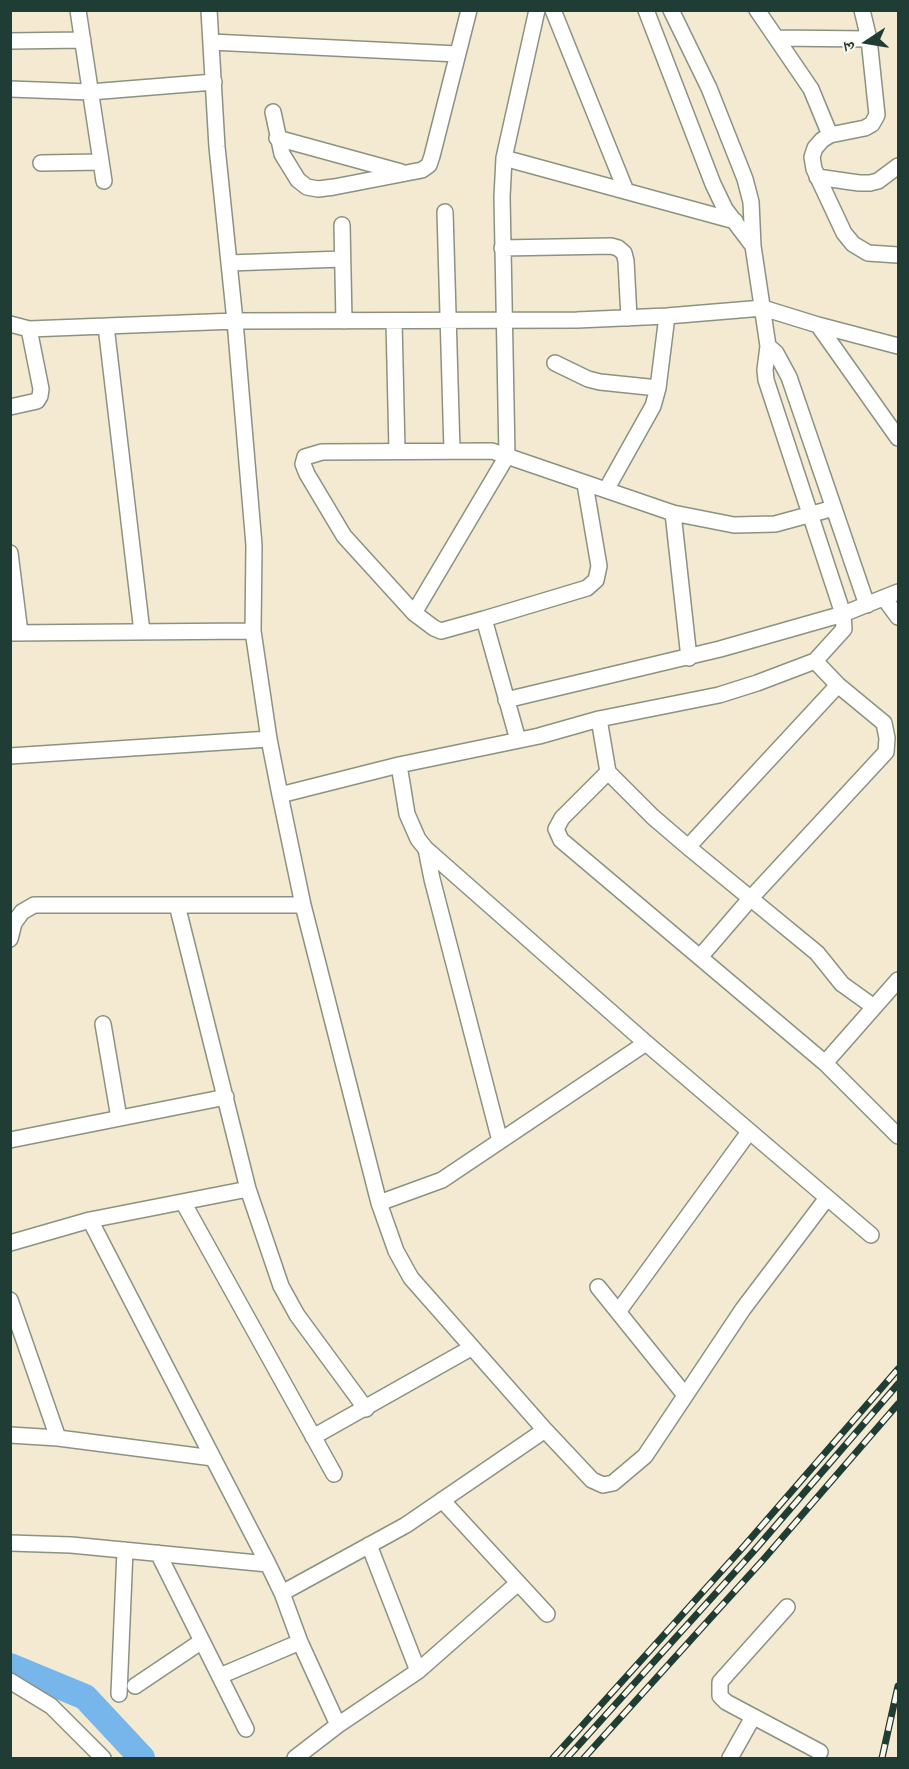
<!DOCTYPE html>
<meta charset="utf-8">
<style>
body{margin:0}
#map{position:relative;width:909px;height:1769px;overflow:hidden;background:#f4e9d1;font-family:"EB Garamond","Noto Serif Devanagari",serif}
canvas{display:block}
.frame{position:absolute;inset:0;border:12px solid #1f3d34;pointer-events:none}
.north{position:absolute;left:837px;top:12px;width:60px;height:60px;-webkit-text-stroke:4px #fbf7ec;paint-order:stroke;rotate:258deg;font-size:16px;font-weight:700;line-height:24px;text-align:center;color:#1f3d34}
.north::after{content:'';display:block;margin:auto;width:21px;height:27px;background:#1f3d34;clip-path:polygon(50% 0,100% 100%,50% 72%,0 100%)}
</style>
<div id="map">
<canvas width="909" height="1769"></canvas>
<div class="frame"></div>
<div class="north">उ</div>
</div>
<script>
const ctx = document.querySelector('canvas').getContext('2d');
ctx.lineJoin = 'round';
const toPath = rows => new Path2D(rows.map(r => 'M' + r).join(''));
function strokePath(path, color, width, dash) { ctx.strokeStyle = color; ctx.lineWidth = width; ctx.lineCap = dash ? 'butt' : 'round'; ctx.setLineDash(dash || []); ctx.stroke(path); }
strokePath(toPath([
 [10,1666,85,1697,142,1758]
]), '#77b6ea', 26);
const street = toPath([
 [78,10,104,181],
 [209,10,217,147,235,321,254,545,253,631,269,739,280,795],
 [553,10,626,191],
 [646,10,713,184,725,209,753,246],
 [757,10,811,89,830,135],
 [862,10,869,39,877,115,872,124,865,128,830,135,822,140,815,148,812,157,814,169,844,233,853,244,868,253,898,255],
 [776,38,869,39],
 [10,41,83,40],
 [211,42,458,54],
 [10,89,90,92,214,82],
 [273,112,282,154,298,180,307,187,318,189,334,187,422,170,429,165,432,156,469,10],
 [277,138,401,172],
 [504,158,735,221],
 [41,163,101,162],
 [817,177,859,183,870,183,878,181,898,166],
 [445,212,452,450],
 [342,225,344,321],
 [502,248,611,246,618,248,624,253,626,261,629,318],
 [229,263,342,259],
 [394,321,397,451],
 [10,324,29,329,235,321,577,320,667,316,763,308,818,325,898,346],
 [818,325,898,438],
 [106,326,142,632],
 [768,346,776,353,789,377,867,605],
 [555,363,588,379,600,382,658,388],
 [10,407,37,401,40,396,41,389,29,329],
 [606,490,653,406,658,388,667,316],
 [673,513,689,658],
 [10,553,20,633],
 [884,598,898,617],
 [414,613,344,536,307,474,303,464,305,457,322,452,492,451,673,513,734,525,775,524,834,508],
 [484,619,587,588,596,580,599,566,585,484],
 [10,633,253,631],
 [506,700,720,649,843,614,898,592],
 [599,719,608,772,653,817,688,847,817,953,842,984,874,1007],
 [518,740,484,619,441,631,434,628,414,613,507,456,502,197,504,158,537,10],
 [10,756,269,739],
 [399,765,407,814,418,839,426,849,646,1043,871,1235],
 [608,772,562,818,556,829,561,840,825,1063,898,1136],
 [688,847,838,685],
 [426,849,432,879,500,1141],
 [177,905,248,1189,281,1286,297,1315,366,1409],
 [10,939,14,923,22,912,34,905,303,905],
 [700,957,750,899,886,752,887,738,884,723,838,685,815,661],
 [103,1024,119,1118],
 [825,1063,898,980],
 [10,1140,226,1097],
 [183,1202,334,1474],
 [379,1203,442,1180,646,1043],
 [90,1220,213,1458],
 [10,1243,90,1220,248,1189],
 [598,1287,685,1395],
 [10,1300,58,1438],
 [618,1312,749,1132],
 [545,1430,592,1480,603,1485,613,1483,645,1456,743,1309,827,1198],
 [10,1435,58,1438,213,1458,268,1564],
 [313,1437,471,1348],
 [442,1500,547,1614],
 [10,1543,71,1545,268,1564,282,1593,406,1525,545,1430,411,1278,396,1251,379,1203,303,905,280,795,399,765,539,736,599,719,719,695,757,683,815,661,844,629,843,614,766,380,765,370,768,346,753,246,751,202,745,179,709,88,671,10],
 [158,1553,246,1729],
 [282,1593,300,1642,338,1725,295,1758],
 [787,1607,720,1682,720,1696,726,1702,820,1752],
 [418,1671,518,1583],
 [220,1676,300,1642],
 [10,1681,51,1706,103,1758],
 [135,1686,202,1641],
 [119,1694,125,1550],
 [338,1725,418,1671,369,1545],
 [730,1758,753,1717]
]);
strokePath(street, '#8a9382', 18);
strokePath(street, '#fff', 15);
const rail = toPath([
 [553,1758,745,1545,898,1369],
 [567,1758,753,1552,898,1384],
 [584,1758,763,1560,898,1404],
 [882,1758,898,1686]
]);
strokePath(rail, '#1f3d34', 7);
strokePath(rail, '#fbf7ec', 4.5, [14]);
</script>
